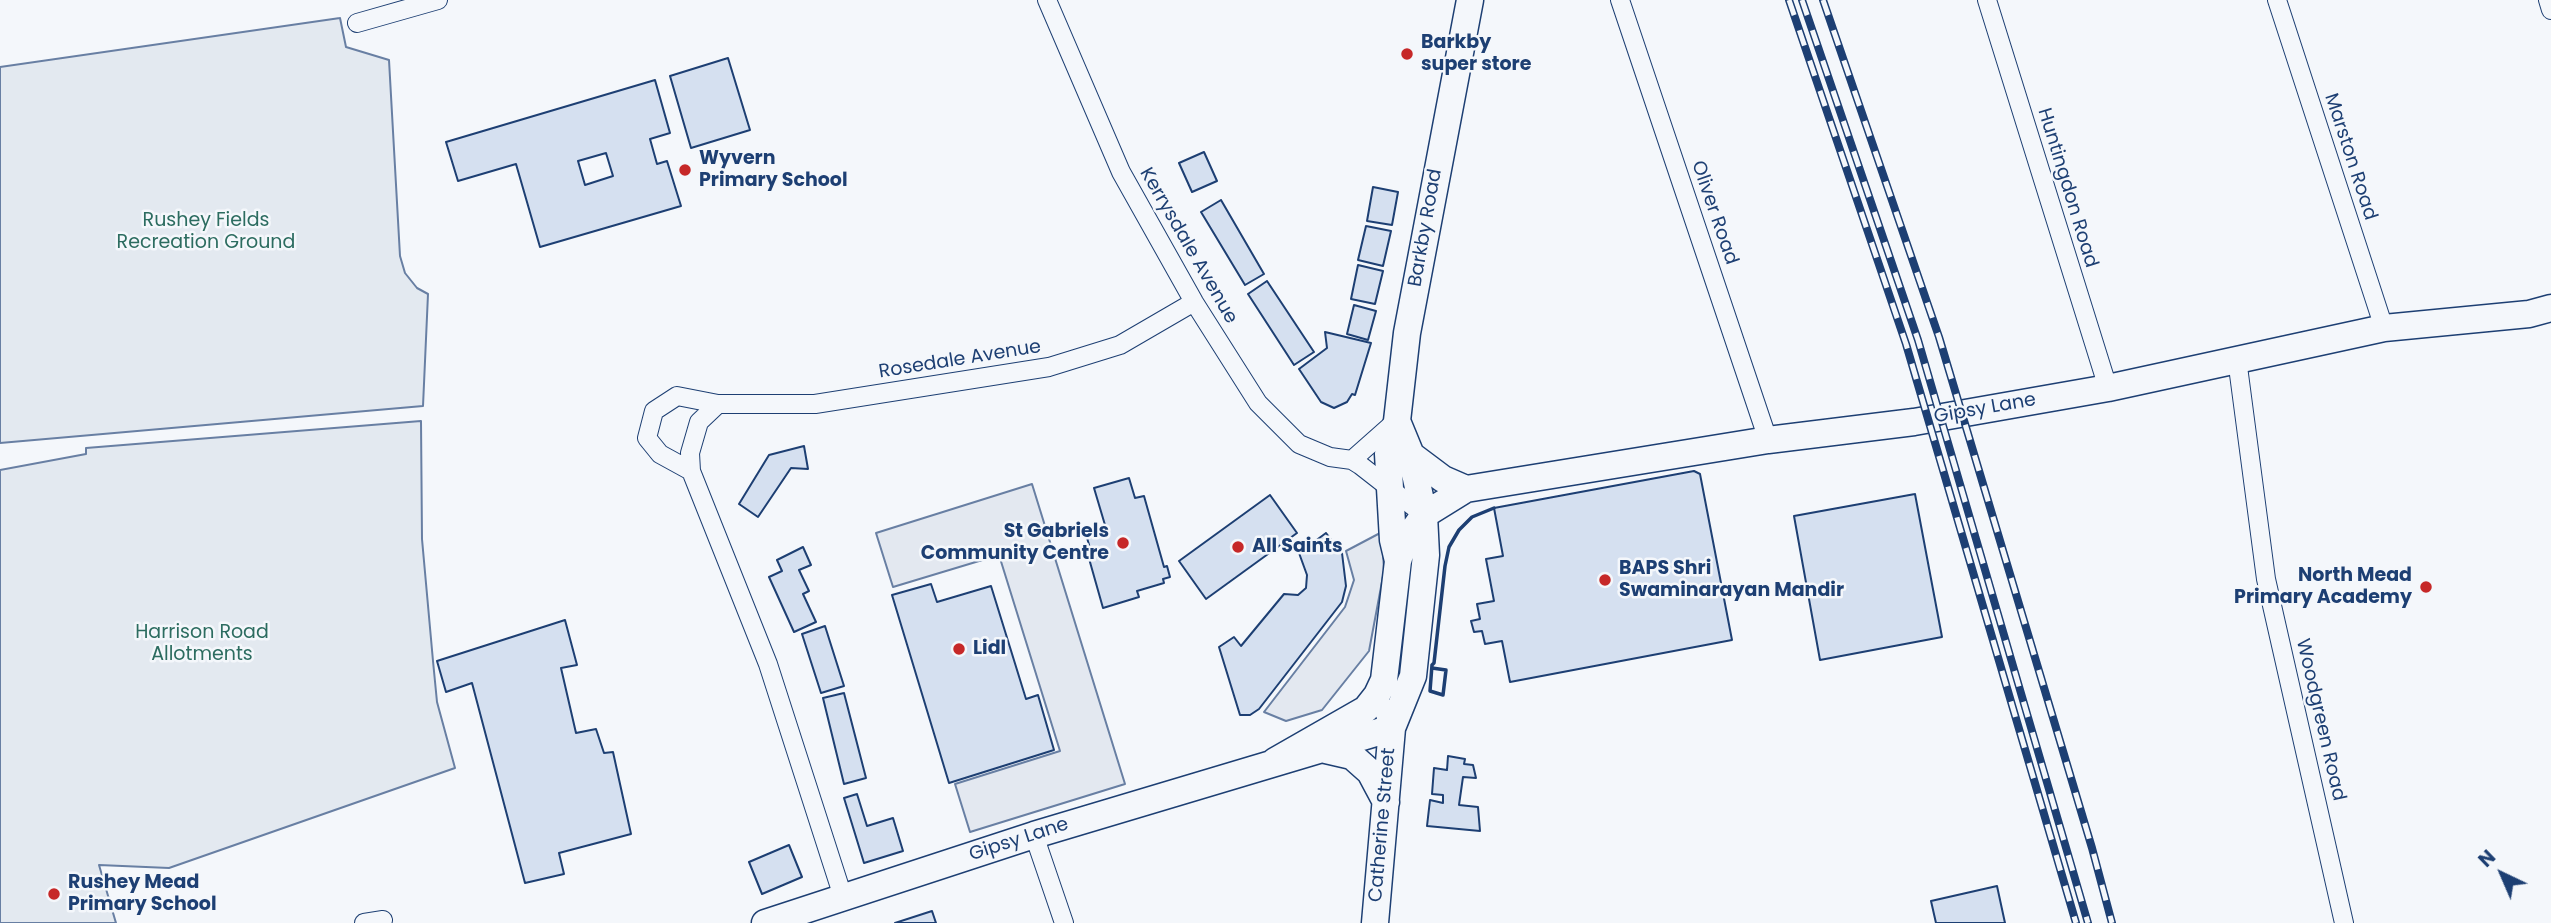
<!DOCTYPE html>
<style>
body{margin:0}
#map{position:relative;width:2551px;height:923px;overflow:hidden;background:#f4f7fb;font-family:Poppins,sans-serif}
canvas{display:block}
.north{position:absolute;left:2467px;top:839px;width:70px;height:70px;-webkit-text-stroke:5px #f4f7fb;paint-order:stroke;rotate:316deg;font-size:19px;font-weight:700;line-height:28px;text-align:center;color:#1d3f73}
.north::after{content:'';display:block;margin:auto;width:24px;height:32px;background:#1d3f73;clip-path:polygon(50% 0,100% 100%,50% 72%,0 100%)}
</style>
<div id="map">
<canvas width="2551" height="923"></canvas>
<div class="north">N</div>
</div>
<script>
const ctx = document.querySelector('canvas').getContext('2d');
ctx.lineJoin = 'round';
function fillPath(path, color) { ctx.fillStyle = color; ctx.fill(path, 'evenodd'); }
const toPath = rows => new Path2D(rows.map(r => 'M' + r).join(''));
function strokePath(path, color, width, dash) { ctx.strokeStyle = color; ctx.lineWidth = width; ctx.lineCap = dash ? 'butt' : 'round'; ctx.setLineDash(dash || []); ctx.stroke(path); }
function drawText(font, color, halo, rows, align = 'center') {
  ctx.font = font + ' Poppins,sans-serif'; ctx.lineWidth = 5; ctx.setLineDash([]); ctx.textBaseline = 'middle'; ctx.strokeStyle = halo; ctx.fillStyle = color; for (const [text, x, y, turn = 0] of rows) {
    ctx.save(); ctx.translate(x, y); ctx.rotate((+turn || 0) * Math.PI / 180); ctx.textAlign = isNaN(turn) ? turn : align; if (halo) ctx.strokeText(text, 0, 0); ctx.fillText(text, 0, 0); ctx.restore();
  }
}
const green = toPath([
 [340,18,346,47,389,60,400,256,405,273,417,288,428,294,423,406,0,443,0,67,340,18],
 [421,421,422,539,433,661,437,702,455,768,169,868,99,865,116,923,0,923,0,470,86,454,86,448,421,421]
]);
fillPath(green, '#e3e9f0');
strokePath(green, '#687fa3', 2);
const parking = toPath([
 [1032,484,1125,784,970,832,955,784,1060,751,999,555,893,587,876,533,1032,484],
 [1382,532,1384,571,1369,651,1322,710,1286,721,1264,712,1345,607,1354,580,1346,551,1382,532]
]);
fillPath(parking, '#e3e8f0');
strokePath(parking, '#687fa3', 2);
const building = toPath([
 [728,58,750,130,691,148,670,76,728,58],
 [655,80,670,133,650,139,657,164,667,161,681,206,540,247,516,164,458,181,446,142,655,80],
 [606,153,613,176,585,185,578,161,606,153],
 [1204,152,1217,181,1192,192,1179,163,1204,152],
 [1373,187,1398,192,1392,225,1367,221,1373,187],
 [1221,200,1264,274,1245,285,1201,212,1221,200],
 [1366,226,1391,231,1383,266,1358,260,1366,226],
 [1358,265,1383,271,1375,304,1351,299,1358,265],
 [1267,281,1314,352,1294,365,1248,294,1267,281],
 [1354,305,1376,311,1368,340,1347,334,1354,305],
 [1325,332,1371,343,1355,395,1352,394,1347,402,1334,408,1321,402,1299,369,1327,348,1325,332],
 [804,446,808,469,791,468,758,517,739,504,769,455,804,446],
 [1694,471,1700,474,1732,640,1510,682,1502,641,1485,644,1482,631,1474,632,1471,621,1480,619,1477,604,1494,601,1486,559,1503,556,1494,508,1694,471],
 [1129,478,1135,498,1144,496,1164,567,1167,566,1170,577,1163,579,1164,583,1137,591,1139,597,1103,608,1088,555,1092,555,1085,531,1105,525,1094,488,1129,478],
 [1915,494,1942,637,1820,660,1794,516,1915,494],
 [1270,495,1297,533,1206,599,1179,561,1270,495],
 [1326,533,1342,553,1346,586,1342,602,1259,709,1250,715,1240,715,1219,647,1234,637,1241,646,1284,594,1298,595,1306,588,1307,575,1299,553,1326,533],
 [803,547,811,565,799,570,809,591,803,594,816,622,794,632,769,577,782,571,777,560,803,547],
 [931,584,937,602,991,586,1026,699,1038,695,1054,750,949,783,892,595,931,584],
 [565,620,577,665,561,668,576,733,596,729,604,753,613,752,631,834,559,853,564,874,525,883,472,683,446,692,437,661,565,620],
 [825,626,844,686,821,693,802,634,825,626],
 [844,693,866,778,844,784,823,698,844,693],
 [1448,756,1465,759,1464,764,1473,765,1476,778,1463,777,1459,805,1478,807,1480,831,1427,826,1430,800,1443,803,1443,795,1432,794,1434,768,1447,770,1448,756],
 [857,794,867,826,893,818,903,851,864,863,844,798,857,794],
 [789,845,802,877,762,894,749,862,789,845],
 [1997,886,2005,923,1936,923,1931,901,1997,886],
 [932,911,936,923,895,923,932,911]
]);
fillPath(building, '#d5e0f0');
strokePath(building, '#1d3f73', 2);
const street = toPath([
 [1047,0,1121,172,1194,302,1258,403,1299,444,1330,457,1352,460,1360,465,1424,515],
 [1620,0,1768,440],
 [1987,0,2108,388],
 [2277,0,2384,328],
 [2548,0,2551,10],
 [357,23,438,0],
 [2237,359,2266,579,2344,923],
 [1352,460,1396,421],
 [691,471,660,454,647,438,654,411,677,396,718,404],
 [1034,835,1064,923],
 [843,897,768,664,691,471,690,453,699,422,718,404,815,404,1049,367,1120,345,1194,302],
 [364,923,383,920]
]);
const secondary = toPath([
 [1411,455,1443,479,1466,489],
 [1398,561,1393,540,1388,454,1397,421,1407,333,1470,0],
 [1326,750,1352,756,1370,772,1386,802],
 [1275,761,1366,709,1377,695,1384,680,1398,561,1403,545,1424,515,1466,489,1768,440,1914,422,2108,388,2384,328,2529,314,2551,308],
 [765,923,1034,835,1392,728,1413,676,1426,555,1424,515,1411,455,1397,421],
 [1375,923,1392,728,1389,713]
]);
strokePath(street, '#1d3f73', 20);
strokePath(secondary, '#1d3f73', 29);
strokePath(street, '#f4f7fb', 18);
strokePath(secondary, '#f4f7fb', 26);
const rail = toPath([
 [1789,0,1906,344,2076,923],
 [1802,0,1918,340,2088,923],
 [1823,0,1939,337,2092,848,2112,923]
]);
strokePath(rail, '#1d3f73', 8);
strokePath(rail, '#f4f7fb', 5, [16]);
strokePath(toPath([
 [1432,668,1446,670,1443,695,1430,691,1432,665,1434,663,1445,566,1449,547,1459,530,1472,517,1494,508]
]), '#1d3f73', 3.5);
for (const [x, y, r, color] of [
 [1407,54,7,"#c62828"],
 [685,170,7,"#c62828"],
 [1123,543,7,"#c62828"],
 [1238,547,7,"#c62828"],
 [1605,580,7,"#c62828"],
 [2426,587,7,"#c62828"],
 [959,649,7,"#c62828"],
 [54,894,7,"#c62828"]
]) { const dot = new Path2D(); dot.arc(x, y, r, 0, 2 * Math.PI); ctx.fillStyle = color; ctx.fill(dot); strokePath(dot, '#f4f7fb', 2.5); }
drawText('bold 19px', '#1d3f73', '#f4f7fb', [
 ["Barkby",1421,43],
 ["super store",1421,65],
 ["Wyvern",699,159],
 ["Primary School",699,181],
 ["St Gabriels",1109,532,"right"],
 ["Community Centre",1109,554,"right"],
 ["All Saints",1252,547],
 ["BAPS Shri",1619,569],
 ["Swaminarayan Mandir",1619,591],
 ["North Mead",2412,576,"right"],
 ["Primary Academy",2412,598,"right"],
 ["Lidl",973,649],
 ["Rushey Mead",68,883],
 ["Primary School",68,905]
], 'left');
drawText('19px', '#1d3f73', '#f4f7fb', [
 ["Marston Road",2350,157,72],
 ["Huntingdon Road",2067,188,73],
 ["Oliver Road",1714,213,71],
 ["Barkby Road",1426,228,-80],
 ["Kerrysdale Avenue",1188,246,60],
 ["Rosedale Avenue",960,360,-9],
 ["Gipsy Lane",1985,409,-10],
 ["Woodgreen Road",2320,720,77],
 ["Catherine Street",1383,825,-85],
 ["Gipsy Lane",1019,840,-18]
]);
drawText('19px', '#2c6c60', '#f4f7fb', [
 ["Rushey Fields",206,221],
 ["Recreation Ground",206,243],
 ["Harrison Road",202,633],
 ["Allotments",202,655]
]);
</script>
